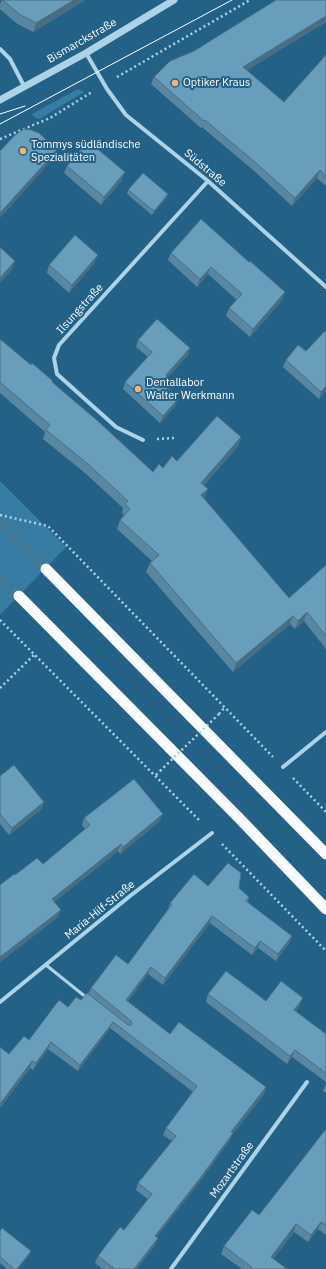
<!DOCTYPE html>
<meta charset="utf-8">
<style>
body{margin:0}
canvas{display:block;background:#236186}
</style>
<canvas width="326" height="1269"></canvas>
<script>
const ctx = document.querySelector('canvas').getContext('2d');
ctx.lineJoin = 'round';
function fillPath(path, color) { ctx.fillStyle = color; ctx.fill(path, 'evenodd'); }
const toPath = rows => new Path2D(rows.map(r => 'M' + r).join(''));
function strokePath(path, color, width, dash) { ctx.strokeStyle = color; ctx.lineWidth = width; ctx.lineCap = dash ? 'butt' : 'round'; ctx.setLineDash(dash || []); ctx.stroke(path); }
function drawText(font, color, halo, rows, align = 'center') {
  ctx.font = font + ' "IBM Plex Sans",sans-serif'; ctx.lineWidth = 4; ctx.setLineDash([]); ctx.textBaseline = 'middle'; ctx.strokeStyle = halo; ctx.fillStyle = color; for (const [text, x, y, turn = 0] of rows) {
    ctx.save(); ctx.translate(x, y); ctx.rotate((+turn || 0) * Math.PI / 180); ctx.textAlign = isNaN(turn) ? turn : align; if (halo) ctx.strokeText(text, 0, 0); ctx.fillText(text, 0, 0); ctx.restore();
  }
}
fillPath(toPath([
 [78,89,84,92,41,118,38,119,34,117,32,114],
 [0,481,66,547,0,615]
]), '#377ca3');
strokePath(toPath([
 [0,521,46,569],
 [0,577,19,596]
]), '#447998', 11, [11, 5.5]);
strokePath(toPath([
 [117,77,250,0],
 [0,139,50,118,92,92],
 [157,439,174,438],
 [0,515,48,526,273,757],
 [0,620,201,822],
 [0,688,34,655],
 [219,714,225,707],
 [156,775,160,771],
 [293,778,326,812],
 [222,844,326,951]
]), '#add3e9', 2.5, [2, 3]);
strokePath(toPath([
 [46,965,87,998]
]), '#add3e9', 3);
strokePath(toPath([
 [0,49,10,59,24,86],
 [86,53,107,89,126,115,208,181,326,287],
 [143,440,116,427,57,374,54,358,59,345,208,181],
 [283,767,326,732],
 [0,1002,130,896,212,833],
 [171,1269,307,1082]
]), '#add3e9', 4);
strokePath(toPath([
 [0,100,86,53,174,0]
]), '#add3e9', 7);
strokePath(toPath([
 [46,569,326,854],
 [19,596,239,818,326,909]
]), '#f8fcfe', 11);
strokePath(toPath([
 [0,114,25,106],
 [0,124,232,0]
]), '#fff', 1);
strokePath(toPath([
 [160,771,219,714]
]), '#add3e9', 2.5, [2, 3]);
fillPath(toPath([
 [2,0,85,0,33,32,16,23,0,9,0,4],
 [326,0,326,22,247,70,284,102,326,55,326,186,317,178,292,206,253,170,202,127,201,128,151,84,154,77],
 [67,166,122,180,101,205,64,173],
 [128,190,168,194,166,198,152,215,127,194],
 [201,219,283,299,250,337,226,316,229,308,237,300,208,274,197,287,168,260,171,253],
 [95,262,69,293,47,273,49,265],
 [326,332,326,391,319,399,283,367,286,360,306,351],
 [0,339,52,383,153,472,163,468,177,461,241,437,238,446,204,485,208,489,204,498,289,598,326,565,326,649,304,621,295,629,290,624,233,672,146,572,150,563,152,561,117,529,120,520,124,515,122,513,123,508,85,473,43,439,45,432,0,393],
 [138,340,190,348,188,355,168,377,171,389,168,391,178,399,175,406,160,423,123,389,125,382,148,357,136,347],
 [0,776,42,809,9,835,0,824],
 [84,818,160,821,120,854,118,851,54,902,58,917,0,962,0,885,15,875,43,864,85,829,82,825],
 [208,886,239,888,249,897,248,902,290,942,276,961,258,948,252,955,210,923,163,985,148,974,128,1001,170,1034,266,1087,264,1094,232,1135,230,1140,198,1184,156,1237,155,1245,137,1269,103,1269,95,1263,98,1256,124,1230,148,1199,136,1190,138,1183,172,1141,163,1135,166,1128,193,1092,110,1028,78,1071,48,1049,33,1070,30,1068,0,1108,0,1048,9,1054,29,1040,68,1007,81,1000,88,994,91,988,128,964,168,910,170,903],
 [208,994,300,1005,296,1011,326,1034,326,1082,292,1057,287,1064,206,1002],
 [326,1083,326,1093,323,1091],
 [326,1129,326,1235,318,1229,308,1242,294,1232,273,1259,287,1269,242,1269,221,1254,224,1246,259,1215],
 [0,1231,31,1251,29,1255,18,1269,7,1269,0,1263]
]), '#5987a1');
fillPath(toPath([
 [74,0,85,0,33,32,36,23],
 [326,16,326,22,241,74,243,67],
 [57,150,53,159,0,218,0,213],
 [320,170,317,178,292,206,295,198],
 [125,172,122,180,101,205,104,197],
 [168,194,166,198,152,215,154,211],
 [98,255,95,262,69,293,72,285],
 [15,261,12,270,0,283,0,278],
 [211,267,208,274,197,287,200,279],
 [285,292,283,299,250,337,253,329],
 [190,348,188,355,164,382,166,375],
 [173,382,171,389,164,396,166,389],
 [326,386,326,391,319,399,321,392],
 [178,399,175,406,160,423,163,416],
 [241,437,238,446,198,491,201,483],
 [208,489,204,497,198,503,201,495],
 [307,612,304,621,295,629,298,621],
 [293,616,290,624,233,672,236,663],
 [44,802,42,809,9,835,12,828],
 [163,814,160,821,120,854,123,847],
 [121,844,118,851,49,906,52,899],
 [61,910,58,917,0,962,0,957],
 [212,916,210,923,163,985,165,978],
 [292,936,290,942,276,961,278,954],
 [260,941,258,948,252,955,255,948],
 [151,967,148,974,124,1007,126,1000],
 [303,998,300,1005,291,1017,294,1010],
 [113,1022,110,1028,78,1071,80,1065],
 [51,1042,48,1049,33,1070,36,1063],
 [295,1050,292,1057,287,1064,290,1056],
 [32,1061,30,1068,0,1108,0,1104],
 [266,1087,264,1094,232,1135,230,1140,198,1184,152,1243,155,1236,231,1132],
 [321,1222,318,1229,308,1242,311,1235],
 [296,1224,294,1232,269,1265,271,1257],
 [158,1238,155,1245,137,1269,134,1269],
 [31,1251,29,1255,18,1269,17,1269]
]), '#496e83');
const building = toPath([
 [3,0,74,0,36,23,19,14,3,0],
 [276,0,326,0,326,16,243,67,284,102,326,55,326,176,320,170,295,198,256,163,205,120,204,121,154,77,170,61,194,51,276,0],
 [24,129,31,130,39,133,57,150,0,213,0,151,15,135,24,129],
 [88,141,125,172,104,197,67,166,88,141],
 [143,173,168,194,154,211,128,190,143,173],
 [201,219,249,262,250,261,285,292,253,329,229,308,242,294,211,267,200,279,171,253,201,219],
 [75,235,98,255,72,285,49,265,75,235],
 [0,247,15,261,0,278,0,247],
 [157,319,190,348,166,375,173,382,166,389,178,399,163,416,125,382,152,352,138,340,157,319],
 [325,331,326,332,326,386,321,392,286,360,298,345,306,351,325,331],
 [0,339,31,365,32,363,53,381,52,382,99,422,153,472,159,464,163,468,172,456,177,461,217,416,241,437,201,483,208,489,201,495,289,598,326,565,326,636,307,612,298,621,293,616,236,663,150,563,159,555,120,520,130,509,125,504,128,501,88,464,46,430,50,425,0,382,0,339],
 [14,765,44,802,12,828,0,814,0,776,14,765],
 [134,779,163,814,123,847,121,844,52,899,61,910,0,957,0,885,14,874,15,875,37,858,43,864,90,825,84,818,134,779],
 [228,863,241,873,239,888,249,897,246,901,292,936,278,954,260,941,255,948,212,916,165,978,151,967,126,1000,170,1034,179,1022,266,1087,231,1132,233,1133,201,1177,155,1236,158,1238,134,1269,115,1269,98,1256,120,1227,124,1230,152,1194,138,1183,176,1136,166,1128,197,1086,113,1022,80,1065,51,1042,36,1063,32,1061,0,1104,0,1047,9,1054,24,1036,29,1040,59,1000,68,1007,76,997,81,1000,87,993,128,1025,132,1025,131,1021,91,988,116,955,128,964,172,904,170,903,194,874,208,886,228,863],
 [226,971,266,1001,281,981,303,998,294,1010,326,1034,326,1073,295,1050,290,1056,208,994,226,971],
 [326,1129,326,1225,321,1222,311,1235,296,1224,271,1257,287,1269,254,1269,224,1246,252,1210,259,1215,326,1129],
 [2,1228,31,1251,17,1269,14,1269,0,1257,0,1231,2,1228]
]);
fillPath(building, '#689dbb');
strokePath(building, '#496e83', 1);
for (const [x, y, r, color] of [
 [175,83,4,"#f5b570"],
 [23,151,4,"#f5b570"],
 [138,389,4,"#f5b570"]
]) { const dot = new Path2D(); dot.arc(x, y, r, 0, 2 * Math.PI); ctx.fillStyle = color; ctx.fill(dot); strokePath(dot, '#236186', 1.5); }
drawText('11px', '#fff', '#236186', [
 ["Bismarckstraße",82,41,-30],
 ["Südstraße",205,168,40],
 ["Ilsungstraße",80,309,-48],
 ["Maria-Hilf-Straße",100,910,-39],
 ["Mozartstraße",232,1170,-54]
]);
drawText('11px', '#fff', '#236186', [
 ["Optiker Kraus",183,83],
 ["Tommys südländische",31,145],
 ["Spezialitäten",31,158],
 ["Dentallabor",146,383],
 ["Walter Werkmann",146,396]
], 'left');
</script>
